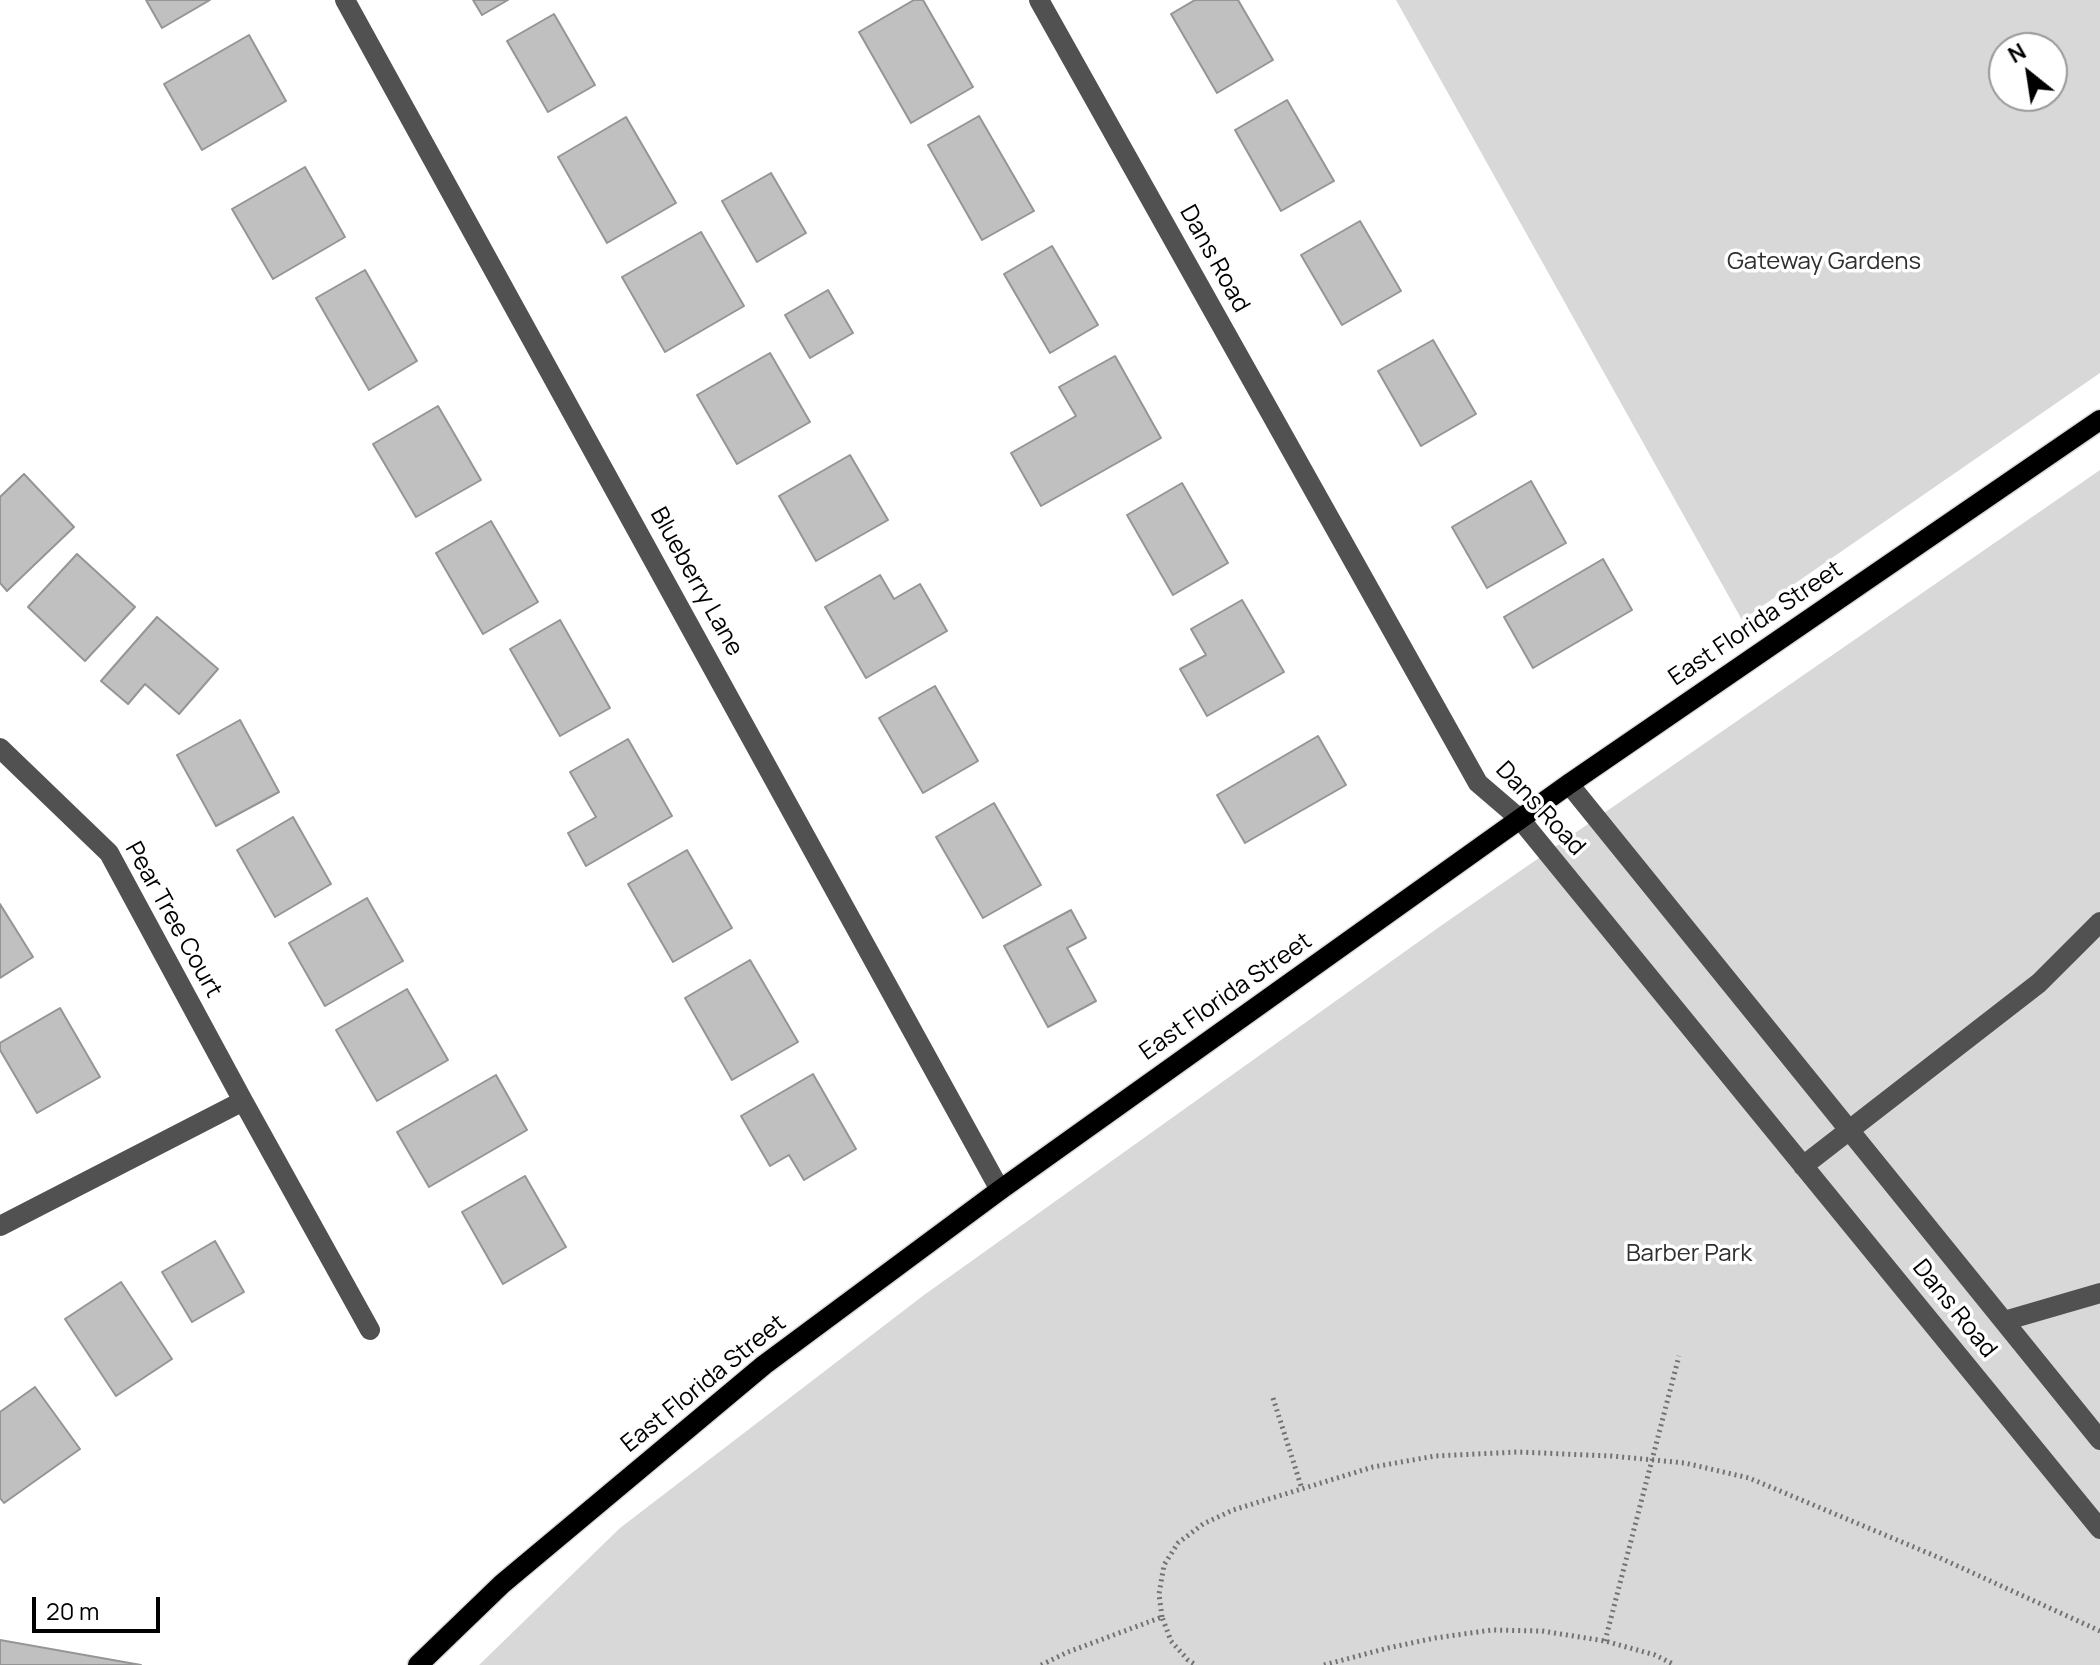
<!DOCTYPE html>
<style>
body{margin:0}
#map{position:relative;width:2100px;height:1665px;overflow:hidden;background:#fff;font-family:Manrope,sans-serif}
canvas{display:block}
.north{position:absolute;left:1988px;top:32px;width:80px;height:80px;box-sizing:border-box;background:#fff;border:2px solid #999;border-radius:50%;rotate:330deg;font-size:22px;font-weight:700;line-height:32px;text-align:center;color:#000}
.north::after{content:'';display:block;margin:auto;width:28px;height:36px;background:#000;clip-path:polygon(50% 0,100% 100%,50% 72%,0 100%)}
.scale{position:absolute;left:32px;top:1597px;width:128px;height:36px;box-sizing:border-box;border:4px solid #000;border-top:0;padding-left:10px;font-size:24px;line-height:28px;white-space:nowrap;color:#000;-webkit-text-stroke:6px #fff;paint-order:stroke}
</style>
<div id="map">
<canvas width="2100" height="1665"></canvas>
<div class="north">N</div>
<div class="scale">20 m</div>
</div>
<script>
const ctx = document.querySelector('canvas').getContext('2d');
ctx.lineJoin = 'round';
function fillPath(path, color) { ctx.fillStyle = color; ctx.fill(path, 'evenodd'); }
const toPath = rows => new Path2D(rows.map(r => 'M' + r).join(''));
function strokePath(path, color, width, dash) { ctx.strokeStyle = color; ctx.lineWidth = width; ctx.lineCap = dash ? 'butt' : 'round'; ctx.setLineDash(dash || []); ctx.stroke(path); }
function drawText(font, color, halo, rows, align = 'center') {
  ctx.font = font + ' Manrope,sans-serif'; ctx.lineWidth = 7; ctx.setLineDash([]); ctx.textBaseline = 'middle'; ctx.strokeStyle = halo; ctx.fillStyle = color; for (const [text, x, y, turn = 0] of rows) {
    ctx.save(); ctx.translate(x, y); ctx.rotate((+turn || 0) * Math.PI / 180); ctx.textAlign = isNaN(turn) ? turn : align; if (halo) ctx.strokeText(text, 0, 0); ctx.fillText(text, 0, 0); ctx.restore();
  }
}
fillPath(toPath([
 [1396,0,2100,0,2100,373,1742,620],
 [2052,48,2052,96,2004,96,2004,48],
 [2100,470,2100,1665,479,1665,620,1528,924,1295,1442,925]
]), '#d8d8d8');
const building = toPath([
 [146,0,210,0,162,28,146,0],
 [473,0,508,0,482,15,473,0],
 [914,0,923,0,973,87,911,123,859,32,914,0],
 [1195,0,1238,0,1273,60,1217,93,1171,14,1195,0],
 [554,14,595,85,548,112,507,41,554,14],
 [249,35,286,101,202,150,164,84,249,35],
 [1287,100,1334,181,1281,211,1235,130,1287,100],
 [979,116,1034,211,982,240,928,145,979,116],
 [626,117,676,203,607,243,558,157,626,117],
 [305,167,345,237,273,279,232,209,305,167],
 [771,173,806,233,757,262,722,201,771,173],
 [1360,221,1401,291,1342,325,1301,255,1360,221],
 [701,232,744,306,665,352,622,277,701,232],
 [1052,246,1098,325,1050,353,1004,274,1052,246],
 [365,270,417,361,369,390,316,298,365,270],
 [828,290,853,333,810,358,785,315,828,290],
 [1433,340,1476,414,1421,446,1378,371,1433,340],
 [770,353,810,422,737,464,697,395,770,353],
 [1115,356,1161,438,1041,506,1011,453,1076,416,1059,387,1115,356],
 [438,406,481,480,416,517,373,444,438,406],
 [850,455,888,520,816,561,779,496,850,455],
 [24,474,74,527,7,591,0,583,0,497,24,474],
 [1531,481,1566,543,1487,588,1452,527,1531,481],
 [1182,483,1228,563,1173,595,1127,515,1182,483],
 [491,521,538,602,483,634,436,553,491,521],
 [77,554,135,607,85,661,28,607,77,554],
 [1603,559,1632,610,1533,668,1504,617,1603,559],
 [880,575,894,599,920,584,947,631,866,678,825,607,880,575],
 [1242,600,1284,672,1207,716,1180,669,1206,655,1191,629,1242,600],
 [157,617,218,669,179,714,145,684,128,704,101,681,157,617],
 [560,620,610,708,560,736,510,649,560,620],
 [935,686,978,761,923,793,879,718,935,686],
 [240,720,279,792,216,826,177,755,240,720],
 [1318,736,1346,785,1245,843,1217,795,1318,736],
 [628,739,672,816,586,866,568,833,596,817,570,772,628,739],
 [994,803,1041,885,983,918,936,837,994,803],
 [293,817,331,884,275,917,237,850,293,817],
 [687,850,732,928,673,962,628,884,687,850],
 [367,898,403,961,325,1006,289,943,367,898],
 [0,904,33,957,0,978,0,904],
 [1071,910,1086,938,1067,948,1096,1001,1048,1027,1004,946,1071,910],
 [750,960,798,1042,732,1080,685,998,750,960],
 [407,989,448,1060,377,1101,336,1030,407,989],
 [60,1008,100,1077,37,1113,0,1050,0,1043,60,1008],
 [813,1074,856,1149,804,1180,789,1155,770,1166,741,1116,813,1074],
 [496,1075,527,1130,429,1187,397,1132,496,1075],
 [525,1176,566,1247,503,1284,462,1212,525,1176],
 [215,1241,244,1292,192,1322,162,1272,215,1241],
 [121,1282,172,1359,116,1396,65,1319,121,1282],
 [35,1387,80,1449,4,1503,0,1498,0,1412,35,1387],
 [0,1640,141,1665,0,1665,0,1640]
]);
fillPath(building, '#c0c0c0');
strokePath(building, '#959595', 2);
const major = toPath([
 [418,1665,502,1584,764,1365,1000,1190,1569,784,2100,420]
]);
strokePath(major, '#dbdbdb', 23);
strokePath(toPath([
 [1273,1398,1302,1489],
 [1162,1617,1159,1594,1164,1565,1178,1543,1203,1524,1233,1510,1373,1467,1435,1456,1518,1452,1612,1456,1685,1463,1749,1478,1940,1558,2100,1631],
 [1605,1641,1679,1356],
 [1041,1665,1068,1652,1162,1617,1171,1641,1188,1660,1196,1665],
 [1324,1665,1388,1648,1435,1638,1492,1630,1542,1631,1605,1641,1655,1655,1675,1665]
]), '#737373', 5, [2, 4]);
strokePath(toPath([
 [345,0,1000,1190],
 [1039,0,1478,783,1520,819,2100,1529],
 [0,748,109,853,243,1101,370,1330],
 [1569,784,2100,1440],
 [1803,1166,2039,983,2100,922],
 [0,1226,243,1101],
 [2004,1321,2100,1293]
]), '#515151', 20);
strokePath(major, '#000', 20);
drawText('24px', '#000', '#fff', [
 ["Dans Road",1214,259,61],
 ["Blueberry Lane",696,582,61],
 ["East Florida Street",1756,624,-34],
 ["Dans Road",1540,809,47],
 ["Pear Tree Court",173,920,61],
 ["East Florida Street",1226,997,-35],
 ["Dans Road",1954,1309,51],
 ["East Florida Street",704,1384,-39]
]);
drawText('24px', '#2f2f2f', '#fff', [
 ["Gateway Gardens",1824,262],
 ["Barber Park",1689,1254]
]);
</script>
